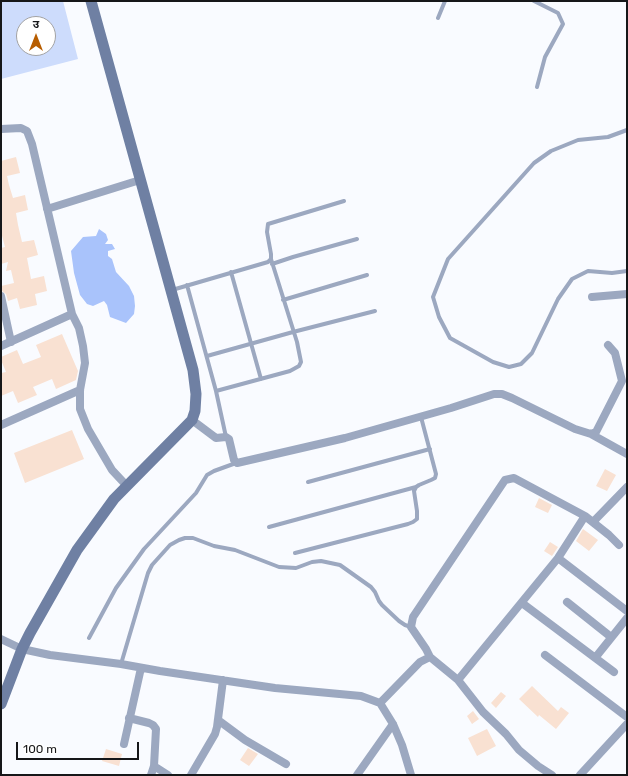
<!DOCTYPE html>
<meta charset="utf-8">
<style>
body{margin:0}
#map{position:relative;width:628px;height:776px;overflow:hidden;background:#f9fbff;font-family:Rubik,"Noto Sans Devanagari",sans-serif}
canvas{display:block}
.frame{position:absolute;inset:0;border:2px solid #161719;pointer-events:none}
.north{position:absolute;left:16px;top:16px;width:40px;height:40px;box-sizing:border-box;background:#fff;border:1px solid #a2a2a3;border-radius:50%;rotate:0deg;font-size:11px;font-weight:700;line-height:16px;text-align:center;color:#161719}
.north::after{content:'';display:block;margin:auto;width:14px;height:18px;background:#b75d00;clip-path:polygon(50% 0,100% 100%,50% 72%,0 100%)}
.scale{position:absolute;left:16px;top:742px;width:123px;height:18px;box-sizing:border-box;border:2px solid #161719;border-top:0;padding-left:5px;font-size:12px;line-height:14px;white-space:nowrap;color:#161719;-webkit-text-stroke:3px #fff;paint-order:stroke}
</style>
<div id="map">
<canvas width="628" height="776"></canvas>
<div class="frame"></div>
<div class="north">उ</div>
<div class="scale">100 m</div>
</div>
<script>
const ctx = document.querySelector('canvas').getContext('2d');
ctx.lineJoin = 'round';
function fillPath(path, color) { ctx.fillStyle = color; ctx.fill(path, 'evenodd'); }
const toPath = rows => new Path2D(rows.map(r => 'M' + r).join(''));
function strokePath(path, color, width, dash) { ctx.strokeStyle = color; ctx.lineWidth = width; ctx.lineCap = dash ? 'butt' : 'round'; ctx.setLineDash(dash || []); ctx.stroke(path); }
fillPath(toPath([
 [1,1,63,1,78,59,1,79],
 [24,24,48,24,48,48,24,48]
]), '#cddcfc');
fillPath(toPath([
 [99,229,106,234,108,240,105,244,112,244,115,249,108,251,108,256,112,259,116,272,129,286,134,296,135,306,134,314,126,323,110,317,107,305,104,301,93,306,87,304,80,295,74,273,71,251,83,237,96,236]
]), '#a9c3fb');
fillPath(toPath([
 [16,157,20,173,7,176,9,185,13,198,25,195,28,210,16,213,18,225,22,242,34,240,38,255,27,258,31,279,44,276,47,291,35,294,37,305,20,309,17,298,8,301,6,294,2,291,1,286,14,283,11,270,6,271,8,262,1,264,1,248,5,247,1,232,1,161],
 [62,334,78,371,76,380,56,389,52,379,33,387,37,395,18,403,13,391,1,396,1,373,6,372,1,360,1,357,17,350,23,364,41,357,36,345],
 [72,430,84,459,25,483,14,453],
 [605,469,616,475,607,491,596,486],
 [539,498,552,505,548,513,535,507],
 [583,529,598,540,589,551,576,541],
 [550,542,558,547,552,556,544,551],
 [532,686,558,711,561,707,569,713,556,729,539,715,538,717,519,699],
 [501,692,506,696,496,708,491,703],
 [473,711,479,719,472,724,467,716],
 [487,729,496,746,477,756,468,738],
 [248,748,258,754,249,766,240,760],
 [106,749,122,754,119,766,102,761]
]), '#f9e1d2');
strokePath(toPath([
 [534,1,558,13,563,24,545,57,537,87],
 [438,18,445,1],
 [627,130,608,137,578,140,551,151,534,163,448,259,433,297,439,317,450,338,493,362,509,367,521,364,532,353,558,299,572,279,588,271,612,273,627,271],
 [272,264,293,257,357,239],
 [231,272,261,379],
 [187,285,216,391,226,437],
 [172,290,268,262,271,259,271,254,267,232,268,224,344,201],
 [283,300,367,275],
 [207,356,293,332,375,311],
 [216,391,290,371,299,366,301,362,297,342,271,259],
 [308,482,430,449],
 [269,527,416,487],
 [295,553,408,524,413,522,417,519,417,511,414,491,416,487,419,485,431,480,435,478,436,474,421,417],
 [89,638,116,588,144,549,196,493,207,475,214,471,236,463],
 [121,664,148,573,152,565,170,545,179,540,185,538,193,538,214,546,235,550,279,567,296,568,312,562,321,561,340,565,371,587,375,592,379,601,382,605,399,621,405,625,411,627]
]), '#9ca8c0', 4);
strokePath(toPath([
 [1,129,21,128,27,131,32,144,72,314,79,328,83,346,85,363,80,390,80,409,88,429,112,470,126,485],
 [47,209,140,180],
 [1,296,11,342],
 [592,297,627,294],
 [1,346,72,314],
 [192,420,216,438,226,437,229,439,234,460,237,463,345,438,451,408,494,394,502,394,512,398,575,429,591,434,596,432,622,381,615,353,608,345],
 [1,425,80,390],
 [591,434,627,454],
 [593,522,627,487],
 [558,558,627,611],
 [567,602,611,637],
 [522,603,614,672],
 [1,639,22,649,50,655,121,664,160,671,275,688,361,696,380,703,393,724,402,745,411,775],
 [545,655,627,717],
 [430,657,426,649,411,627,413,617,505,480,514,478,585,516,609,535,619,545],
 [595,658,627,618],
 [458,680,558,558,585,516],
 [380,703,420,662,430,657,458,680,483,712,506,734,519,750,538,766,552,775],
 [129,718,149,723,153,725,156,729,154,766,151,775],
 [218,720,245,740,286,764],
 [124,744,141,668],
 [154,766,168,775],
 [191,775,215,734,217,727,223,680],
 [357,775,393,724],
 [580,775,627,724]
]), '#9ca8c0', 8);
strokePath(toPath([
 [1,704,22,649,30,633,77,550,114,499,192,420,195,411,196,394,193,370,91,1]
]), '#6f80a3', 11);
</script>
